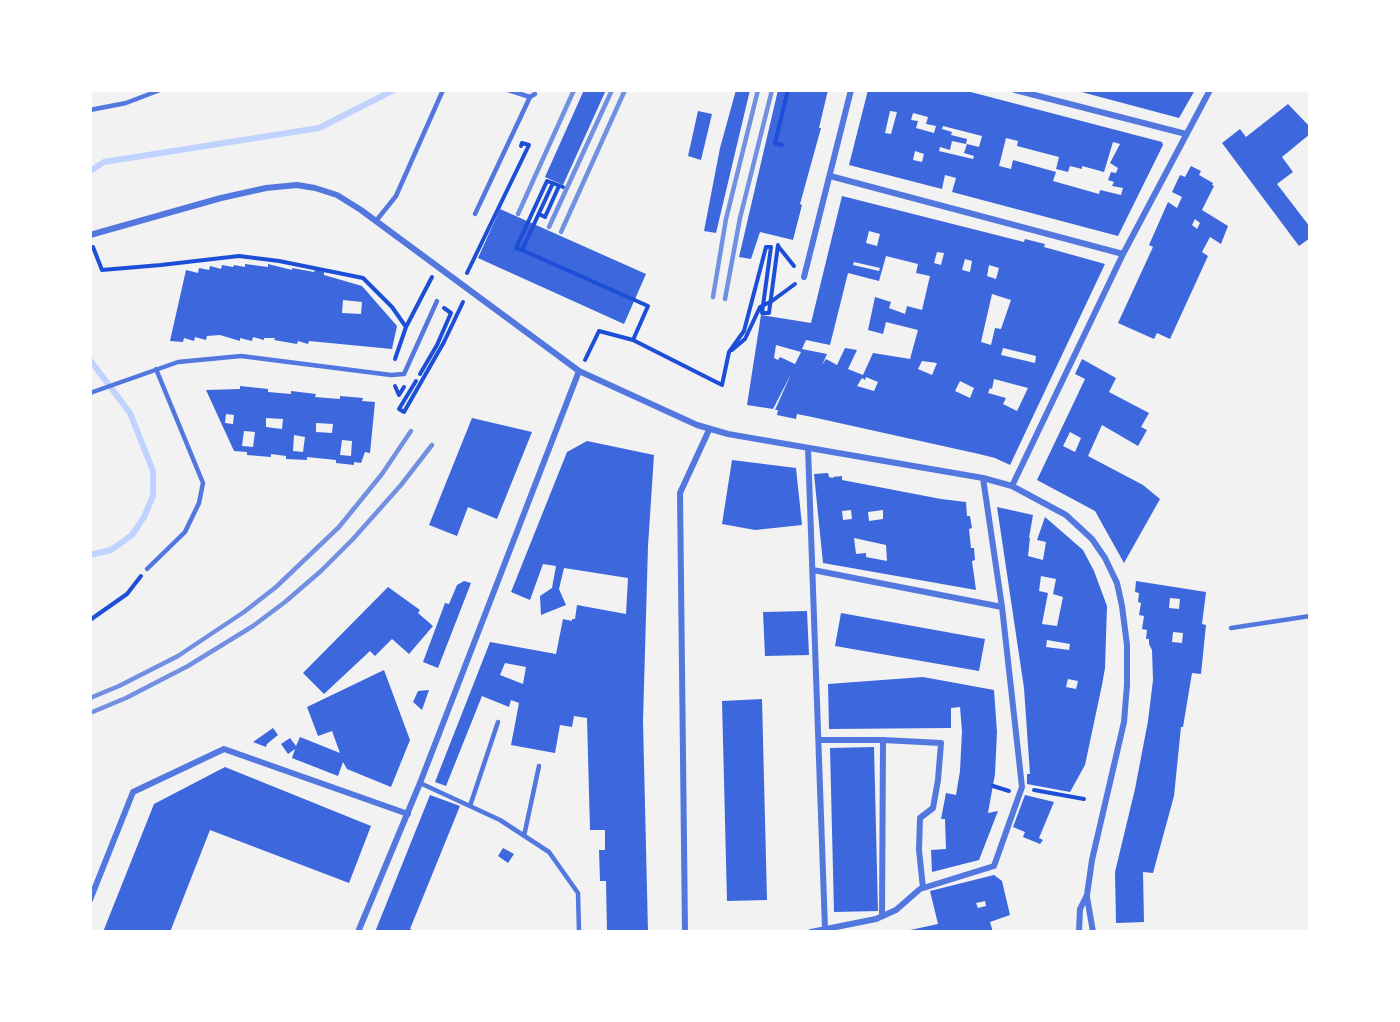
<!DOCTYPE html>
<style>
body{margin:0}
#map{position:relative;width:1400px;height:1022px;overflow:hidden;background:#f2f2f2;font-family:"Fira Sans",sans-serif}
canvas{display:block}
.frame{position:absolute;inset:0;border:92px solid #fff;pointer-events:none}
</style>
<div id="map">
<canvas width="1400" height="1022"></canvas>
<div class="frame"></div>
</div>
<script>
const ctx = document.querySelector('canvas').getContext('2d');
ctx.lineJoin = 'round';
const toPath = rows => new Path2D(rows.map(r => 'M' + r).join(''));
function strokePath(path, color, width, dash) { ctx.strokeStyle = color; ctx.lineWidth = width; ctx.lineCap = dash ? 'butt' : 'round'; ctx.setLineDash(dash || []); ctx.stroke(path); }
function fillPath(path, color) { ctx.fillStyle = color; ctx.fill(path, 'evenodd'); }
strokePath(toPath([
 [90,171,104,162,319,128,394,90],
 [90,360,130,413,153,471,153,496,144,517,132,535,111,550,90,555]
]), '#bfd3fe', 6);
fillPath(toPath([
 [584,90,606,90,563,185,545,177],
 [736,90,750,90,716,233,704,231,720,148],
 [778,90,828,90,819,128,821,128,800,204,802,205,793,240,760,232,751,259,739,257],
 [868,90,963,90,1162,142,1163,145,1118,236,952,192,956,178,945,175,942,189,849,165],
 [890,111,897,112,891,134,885,133],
 [913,113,928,117,926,124,936,126,934,133,916,128,918,121,911,120],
 [943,126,982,136,979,147,967,144,964,153,974,156,973,159,939,151,940,147,950,150,952,141,966,144,967,139,951,135,952,132,942,129],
 [1006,138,1018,141,1017,146,1059,157,1056,169,1068,172,1070,166,1082,169,1082,166,1104,172,1113,142,1120,144,1110,163,1118,168,1116,173,1111,172,1108,180,1114,182,1112,186,1123,188,1121,195,1100,190,1099,194,1053,181,1056,172,1013,160,1011,169,999,166],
 [915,151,924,154,922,162,913,160],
 [1074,90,1195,90,1179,118],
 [1288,104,1310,127,1310,134,1282,157,1293,172,1277,184,1310,227,1310,238,1299,246,1222,143,1240,129,1246,137],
 [698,111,712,114,701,160,688,156],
 [1191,166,1201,171,1199,175,1213,183,1212,185,1214,186,1202,210,1228,226,1221,244,1210,237,1202,252,1208,256,1170,339,1157,333,1154,339,1118,323,1153,247,1149,245,1168,202,1177,208,1182,197,1172,192,1180,175,1185,177],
 [1195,219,1200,223,1197,229,1192,225],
 [842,196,1024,242,1025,239,1045,244,1044,247,1105,264,1010,465,995,458,979,454,812,417,797,414,796,419,777,415,778,410,775,410,791,374,773,409,747,405,761,315,811,323],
 [869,231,880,234,877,246,866,243],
 [937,252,944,253,941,265,934,263],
 [886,256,918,264,916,273,930,276,922,310,907,306,905,314,889,308,891,302,875,297,868,330,883,334,886,322,918,330,910,359,873,353,863,375,848,369,857,350,845,348,837,365,826,359,822,365,827,354,802,349,806,340,830,345,848,273,879,281],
 [965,259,972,261,970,272,962,270],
 [854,262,880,268,879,271,853,265],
 [989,265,999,268,996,279,987,276],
 [992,294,1011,300,1001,329,995,328,991,345,981,342],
 [776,345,801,352,795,364,780,357,778,360,774,358],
 [1003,348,1036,356,1035,363,1001,355],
 [922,361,937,363,932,375,918,369],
 [866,377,878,382,874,391,857,386,862,378,865,380],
 [994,379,1028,388,1017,411,1003,404,1006,398,988,393,990,388,992,389],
 [960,381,974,388,970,398,955,391],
 [500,209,646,274,624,324,478,258],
 [245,264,268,267,268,264,292,270,292,268,314,272,315,270,324,272,324,275,362,286,397,326,392,349,309,341,308,344,298,341,297,344,274,340,275,338,264,338,264,340,253,337,252,341,240,338,240,341,220,335,207,336,206,340,195,337,194,341,184,338,183,342,170,341,186,270,198,273,199,268,209,270,210,266,221,269,222,265,233,267,234,265,245,267],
 [343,300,362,302,361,314,342,313],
 [1082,359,1116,378,1109,392,1149,413,1141,427,1147,430,1138,446,1102,425,1088,456,1143,485,1160,499,1124,563,1095,511,1037,480,1085,379,1075,374],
 [1070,432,1081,438,1075,452,1063,446],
 [240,386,268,389,268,392,291,394,291,391,316,394,315,397,327,398,340,399,340,396,363,398,362,401,375,402,370,453,365,452,361,463,354,462,354,465,336,463,336,460,307,457,307,460,286,459,286,456,271,454,271,457,247,455,247,452,234,451,206,390,240,389],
 [226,414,234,415,233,424,225,423],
 [266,418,283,419,282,429,266,427],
 [316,423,333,424,332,433,316,432],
 [244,431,255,432,253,447,242,446],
 [294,435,305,437,303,452,293,451],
 [342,440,352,441,351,456,340,455],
 [472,418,532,432,497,519,468,507,457,536,429,525],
 [587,441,654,455,648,546,643,721,648,932,607,932,606,881,600,881,599,850,605,850,605,830,590,830,587,718,574,716,572,727,560,725,555,753,511,745,519,703,511,700,509,707,482,696,446,786,435,782,490,642,556,654,563,619,572,621,572,619,575,619,577,605,626,614,628,578,564,568,559,589,566,605,541,615,540,596,552,588,556,566,543,564,530,600,511,592,567,452],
 [505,663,526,667,523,684,500,675],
 [732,460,796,468,802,525,755,530,722,524],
 [828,473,829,477,833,478,833,477,842,476,842,480,941,499,966,502,967,516,970,516,972,528,969,529,971,548,974,548,975,560,972,561,976,590,823,563,814,474],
 [851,510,852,519,843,520,842,511],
 [883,510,883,519,869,521,868,512],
 [854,538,886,545,887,561,866,557,866,553,856,554],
 [997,507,1033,515,1029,538,1030,538,1028,556,1043,560,1046,542,1037,540,1045,517,1083,550,1094,571,1107,606,1105,668,1102,685,1085,765,1070,792,1027,784,1027,774,1030,774,1024,688],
 [1041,576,1056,579,1053,594,1063,597,1057,626,1042,624,1048,593,1039,591],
 [1047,640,1070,644,1069,650,1046,647],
 [1068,679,1078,681,1076,689,1066,687],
 [464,581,471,583,438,668,423,662,445,603,449,604,457,585],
 [1136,581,1206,592,1202,624,1206,625,1201,674,1192,673,1183,727,1181,727,1174,796,1153,873,1143,872,1144,922,1116,923,1115,872,1135,789,1148,721,1153,680,1152,650,1149,644,1149,639,1146,639,1147,630,1142,629,1144,616,1139,615,1141,603,1138,602,1139,593,1135,592],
 [1170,598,1180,599,1179,609,1169,608],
 [1173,632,1183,633,1182,643,1172,642],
 [388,587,420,610,418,613,433,626,409,654,392,639,375,656,370,651,324,694,303,673],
 [807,611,809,655,765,656,763,612],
 [841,613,985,639,979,671,835,646],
 [384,670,410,740,391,787,347,769,343,762,338,776,292,758,295,749,288,754,281,744,290,738,296,746,300,737,340,753,332,731,318,736,307,707],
 [923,677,994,690,997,732,995,774,988,813,998,811,979,860,932,872,931,850,946,849,945,819,941,819,946,793,956,795,960,771,962,731,960,707,951,708,951,728,829,729,828,684],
 [429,690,422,710,413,702,418,691],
 [762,699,767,900,727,901,722,701],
 [273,728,278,735,267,744,266,747,253,742],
 [874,747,878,911,834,912,830,748],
 [225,767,371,826,349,883,210,830,170,932,103,932,154,804],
 [430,795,460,806,410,929,417,932,375,932],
 [1025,795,1054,802,1039,838,1043,840,1040,844,1023,837,1025,832,1013,827],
 [503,848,514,854,508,863,498,856],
 [994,875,1002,881,1010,915,990,922,993,932,901,932,938,924,930,891],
 [985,901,986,906,978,908,976,903]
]), '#3d67dc');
strokePath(toPath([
 [782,145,775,143,788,90],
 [553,183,522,250,648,306,633,340],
 [539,214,545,217,559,186],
 [778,246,794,266],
 [93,247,102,270,161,265,239,256,279,261,363,278,392,307,406,327,395,359],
 [522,250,516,248,547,181,563,187],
 [467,273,529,145,522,143,521,146],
 [406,327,432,277],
 [732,350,745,339,760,307,772,301,795,284],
 [585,360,599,331,633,340,722,385,729,352,744,331,766,247,771,247,762,313,769,313,778,245],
 [420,374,437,345,451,313,444,308],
 [416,381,399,409,404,412,444,342,463,302],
 [395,386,399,395,404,387],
 [90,620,127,594,141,576],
 [993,786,1009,791],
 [1034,790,1084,799]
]), '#1d4ed8', 4);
strokePath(toPath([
 [508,90,530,97,535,94],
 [90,110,126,103,160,90],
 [475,214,530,97],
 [376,221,396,196,443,90],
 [90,393,178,362,241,356,391,375,404,374,437,301],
 [147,569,185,532,199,503,203,483,156,369],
 [1231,628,1310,616],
 [420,783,500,820,549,852,578,893,579,932],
 [470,806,498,722],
 [524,836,539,766]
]), '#5277de', 4.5);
strokePath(toPath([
 [1015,90,1186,134],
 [830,176,1123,254],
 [90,235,221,198,266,188,297,185,315,188,337,195,361,210,579,371,697,425,728,434,983,478,1012,486,1066,515,1092,539,1105,558,1117,583,1122,606,1127,645,1127,685,1124,722,1092,860,1087,895,1080,909,1079,932],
 [804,277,851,90],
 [808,448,825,929],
 [1012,486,1123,254,1210,90],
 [813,570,1002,607],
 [819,740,883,740,941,743,938,780,933,808,920,818,919,850,923,888],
 [1087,897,1093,932],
 [90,900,133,792,224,749,408,814],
 [882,916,883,740],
 [358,932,420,783,579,371],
 [685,932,680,493,709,430],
 [811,932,876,919,896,910,920,889,994,866,1022,787,1002,607,983,478]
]), '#5277de', 6);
strokePath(toPath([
 [518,214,574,90],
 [549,227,612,90],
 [561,232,625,90],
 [713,297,726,219,758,90],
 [725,299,740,218,772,90],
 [90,698,119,686,178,656,244,612,276,587,339,527,382,474,411,431],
 [90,713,126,698,188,666,253,626,285,602,321,571,353,539,401,485,432,445]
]), '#7290e2', 4.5);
</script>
